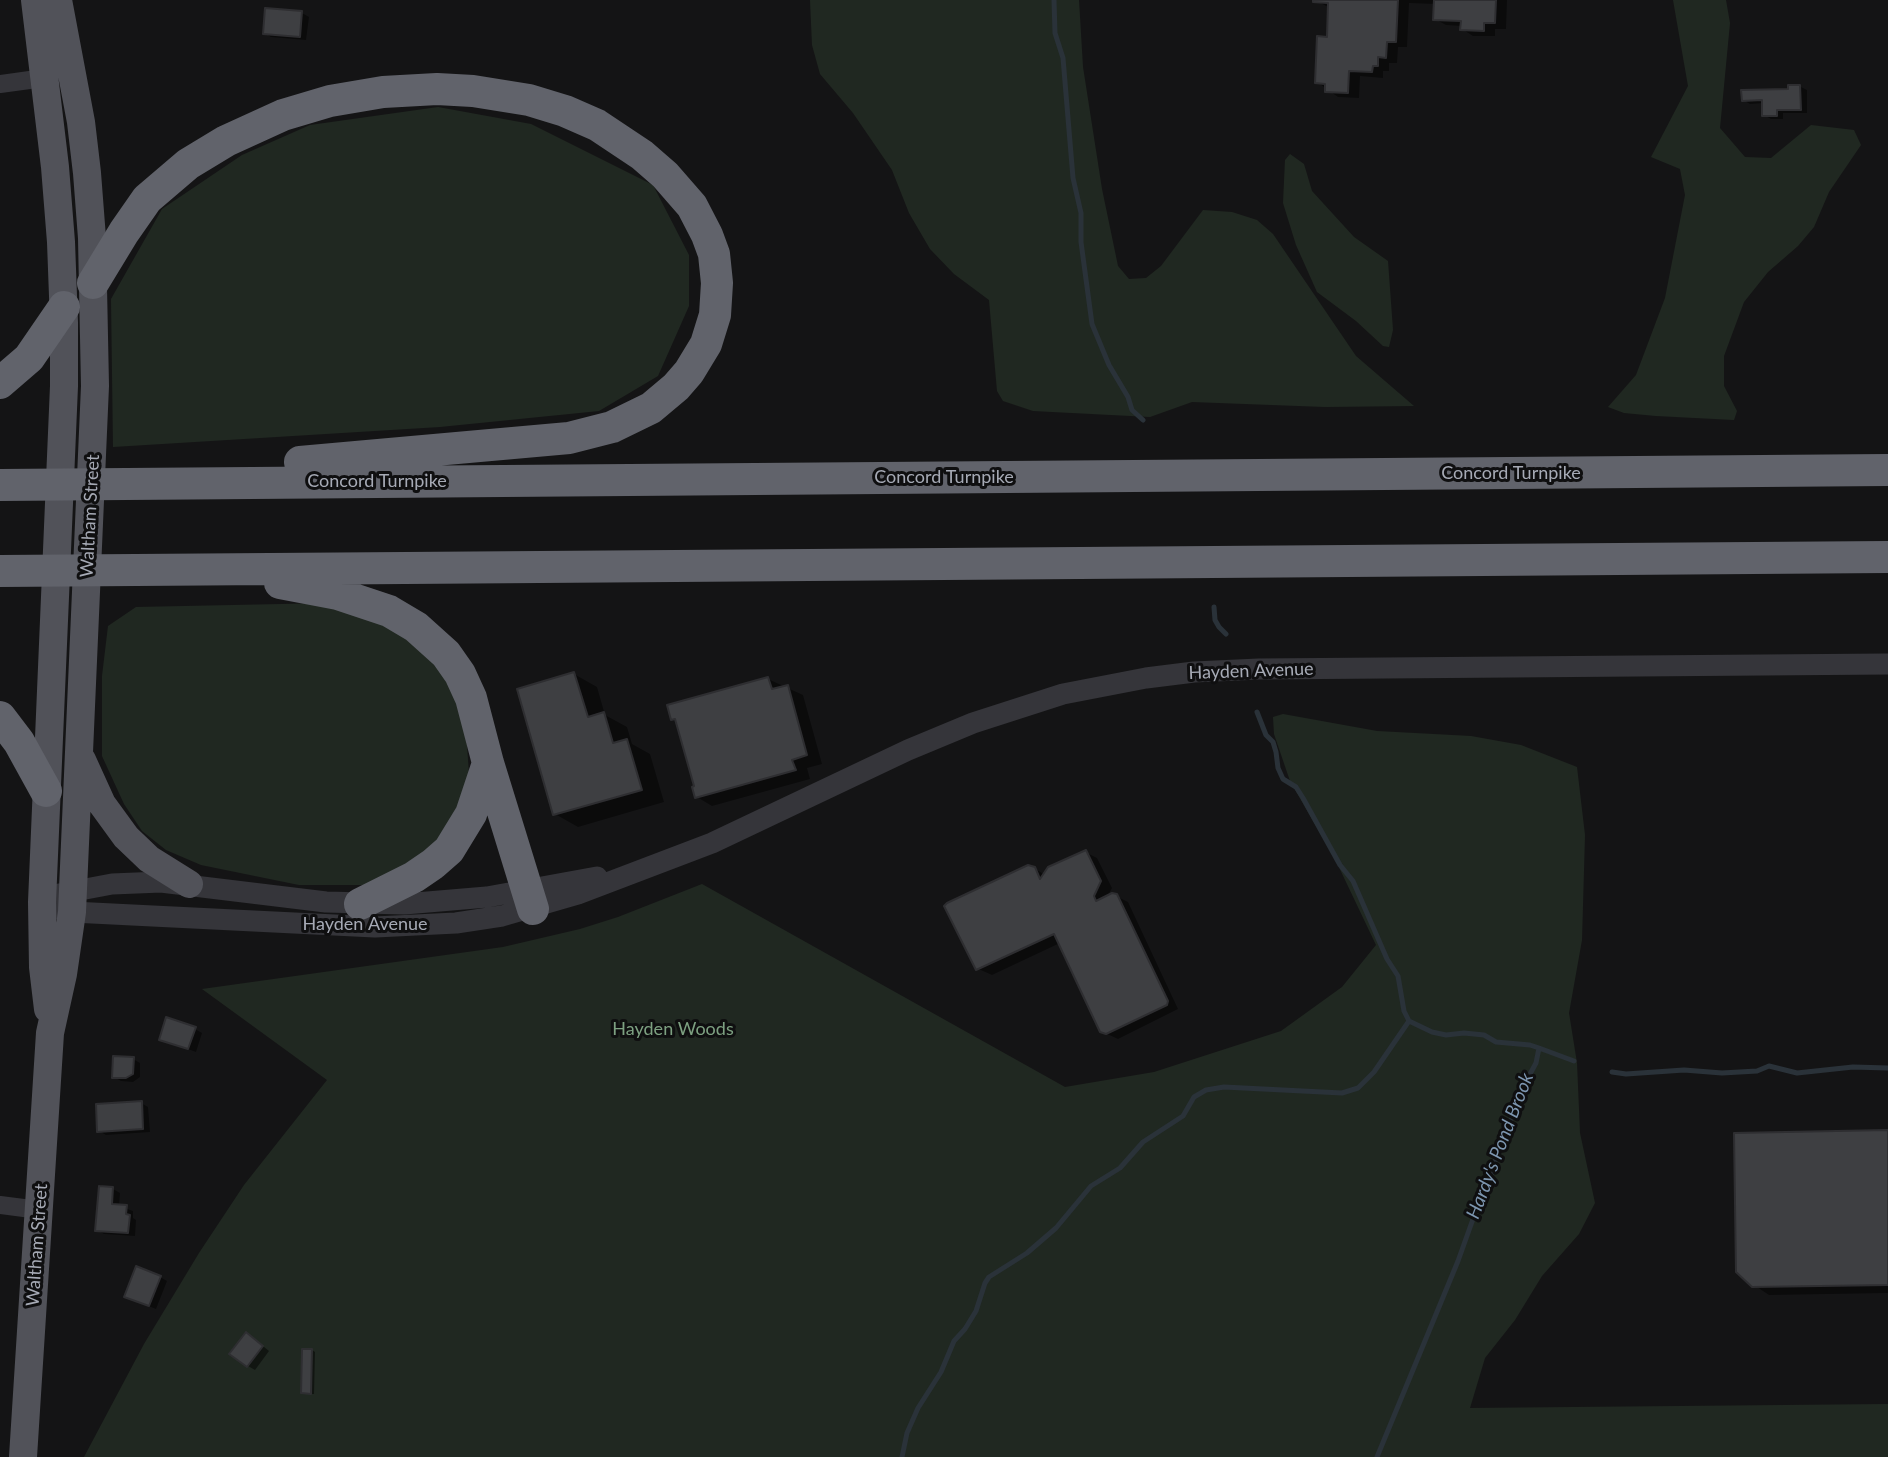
<!DOCTYPE html>
<style>
body{margin:0}
canvas{display:block;background:#141415}
</style>
<canvas width="1888" height="1457"></canvas>
<script>
const ctx = document.querySelector('canvas').getContext('2d');
ctx.lineJoin = 'round';
function fillPath(path, color) { ctx.fillStyle = color; ctx.fill(path, 'evenodd'); }
const toPath = rows => new Path2D(rows.map(r => 'M' + r).join(''));
function strokePath(path, color, width, dash) { ctx.strokeStyle = color; ctx.lineWidth = width; ctx.lineCap = dash ? 'butt' : 'round'; ctx.setLineDash(dash || []); ctx.stroke(path); }
function drawText(font, color, halo, rows, align = 'center') {
  ctx.font = font + ' Lato,sans-serif'; ctx.lineWidth = 6; ctx.setLineDash([]); ctx.textBaseline = 'middle'; ctx.strokeStyle = halo; ctx.fillStyle = color; for (const [text, x, y, turn = 0] of rows) {
    ctx.save(); ctx.translate(x, y); ctx.rotate((+turn || 0) * Math.PI / 180); ctx.textAlign = isNaN(turn) ? turn : align; if (halo) ctx.strokeText(text, 0, 0); ctx.fillText(text, 0, 0); ctx.restore();
  }
}
fillPath(toPath([
 [810,0,1079,0,1083,67,1102,189,1118,266,1129,279,1146,278,1161,266,1203,210,1232,212,1257,220,1273,234,1356,356,1414,406,1325,407,1192,402,1150,417,1033,411,1003,401,997,391,989,300,954,274,930,249,909,213,892,170,853,113,820,74,812,45],
 [1673,0,1726,0,1730,23,1720,128,1745,157,1771,158,1811,125,1854,130,1861,145,1829,192,1814,227,1798,246,1768,272,1744,302,1724,356,1724,386,1737,411,1734,420,1656,416,1624,413,1608,407,1636,375,1665,298,1685,195,1680,169,1651,157,1688,86],
 [438,107,531,124,653,185,689,255,689,306,658,376,599,411,440,427,113,447,111,299,162,209,242,155,310,125],
 [1290,154,1304,164,1312,191,1354,237,1388,261,1393,330,1389,347,1383,346,1356,321,1317,292,1296,245,1283,203,1285,160],
 [330,603,395,624,440,668,465,717,470,788,439,848,372,885,299,885,201,865,166,850,142,831,124,804,102,756,102,676,108,626,136,607],
 [1283,714,1377,731,1471,736,1521,745,1577,767,1585,835,1582,940,1569,1013,1577,1063,1580,1133,1595,1203,1579,1234,1542,1276,1515,1320,1485,1358,1470,1408,1888,1404,1888,1457,84,1457,144,1344,199,1253,244,1185,327,1080,202,989,503,947,580,929,618,917,702,884,1065,1087,1154,1072,1281,1031,1342,987,1376,945,1336,861,1290,781,1274,734,1273,717]
]), '#202821');
fillPath(toPath([
 [1315,0,1507,0,1506,29,1495,29,1495,36,1473,36,1462,29,1462,26,1446,25,1435,19,1435,4,1409,3,1407,47,1398,47,1397,63,1389,63,1389,71,1383,71,1383,78,1360,76,1359,98,1338,97,1317,82,1328,39,1330,8],
 [302,13,309,17,306,40,271,37,264,33],
 [1799,86,1807,90,1807,113,1783,113,1783,119,1771,119,1764,115,1764,103,1750,104,1743,100],
 [574,674,597,687,605,715,627,727,632,744,650,754,664,802,578,827,555,814],
 [768,679,803,695,822,764,807,768,810,779,712,806,697,797,696,787,677,721,673,719],
 [1085,852,1097,858,1112,888,1107,897,1116,896,1128,902,1178,1009,1118,1039,1103,1032,1060,943,992,975,974,967,1034,868,1045,875],
 [195,1029,202,1033,196,1052,161,1039],
 [133,1059,140,1063,140,1077,133,1082,121,1081,114,1077],
 [141,1103,148,1107,150,1132,106,1135,99,1131],
 [1888,1131,1888,1293,1769,1295,1754,1285],
 [113,1189,120,1193,119,1206,133,1211,133,1218,136,1220,135,1236,104,1234,97,1230],
 [160,1277,167,1281,156,1309,133,1300],
 [253,1338,269,1351,255,1370,248,1366],
 [312,1350,315,1352,314,1394,306,1394,303,1392]
]), '#0007');
strokePath(toPath([
 [1054,0,1055,33,1063,58,1073,178,1081,213,1081,242,1092,324,1109,365,1128,397,1132,410,1143,420],
 [1214,607,1215,620,1219,627,1226,634],
 [1257,712,1266,735,1273,742,1276,752,1278,768,1283,779,1296,787,1303,798,1340,865,1353,881,1387,959,1398,976,1404,1011,1409,1021,1432,1032,1446,1035,1464,1033,1484,1035,1496,1042,1530,1045,1539,1048,1536,1063,1523,1087,1521,1098,1500,1143,1488,1186,1476,1203,1473,1219,1458,1261,1377,1457],
 [1539,1048,1574,1061],
 [1612,1072,1626,1074,1684,1070,1722,1073,1757,1071,1769,1066,1797,1073,1853,1067,1888,1068],
 [902,1457,907,1433,918,1408,941,1372,954,1341,965,1329,976,1311,985,1283,989,1277,1027,1253,1056,1228,1091,1186,1120,1168,1143,1142,1183,1116,1194,1097,1206,1090,1224,1087,1342,1093,1358,1088,1374,1072,1409,1021]
]), '#2a3239', 5);
const building = toPath([
 [1313,0,1398,0,1396,42,1387,42,1386,58,1378,57,1378,66,1373,66,1372,72,1349,71,1348,93,1325,92,1325,84,1315,83,1317,36,1327,37,1328,3,1313,2,1313,0],
 [1434,0,1496,0,1495,23,1484,23,1484,31,1460,30,1461,21,1433,20,1434,0],
 [265,8,302,11,300,37,263,34,265,8],
 [1788,85,1800,85,1801,110,1777,110,1777,116,1762,116,1762,100,1742,101,1741,90,1788,89,1788,85],
 [574,672,588,717,604,712,613,743,627,739,642,790,553,815,517,689,574,672],
 [768,677,772,689,788,685,807,755,792,760,796,770,695,798,692,787,694,786,675,719,671,720,667,705,768,677],
 [1086,850,1101,881,1094,896,1096,901,1112,893,1117,894,1168,1001,1167,1005,1106,1034,1100,1032,1054,934,976,970,944,906,947,903,1028,865,1035,867,1040,879,1048,867,1086,850],
 [166,1017,196,1027,188,1049,159,1040,166,1017],
 [113,1056,134,1057,133,1074,126,1078,112,1078,113,1056],
 [142,1101,143,1129,97,1132,96,1104,142,1101],
 [1888,1130,1888,1285,1752,1287,1736,1272,1734,1133,1888,1130],
 [99,1186,113,1187,112,1204,127,1205,126,1214,130,1215,128,1233,95,1231,99,1186],
 [136,1266,161,1276,149,1306,124,1297,136,1266],
 [246,1332,263,1346,247,1367,229,1354,246,1332],
 [302,1349,312,1349,311,1394,301,1393,302,1349]
]);
fillPath(building, '#3e3f42');
strokePath(building, '#2e2e31', 2);
strokePath(toPath([
 [0,84,44,78],
 [0,1205,39,1210]
]), '#35353a', 18);
strokePath(toPath([
 [59,894,112,884,161,882,326,902,404,904,487,897,597,877],
 [58,909,72,912,375,927,456,923,502,916,578,894,712,843,908,750,973,723,1063,694,1146,678,1194,672,1259,669,1888,664]
]), '#35353a', 21);
strokePath(toPath([
 [35,0,55,167,61,242,64,323,64,386,42,902,43,967,48,1009],
 [82,760,102,804,126,837,149,859,189,884],
 [23,1457,50,1033,63,974,72,912,95,386,92,238,87,173,81,122,58,0]
]), '#515259', 28);
strokePath(toPath([
 [93,283,124,232,147,199,188,164,226,141,283,115,330,101,383,92,437,89,473,91,529,100,565,111,597,125,642,155,665,175,692,206,707,235,714,254,717,283,715,315,706,344,689,372,676,387,651,408,612,427,569,438,300,462],
 [0,383,29,358,64,307],
 [0,485,1888,470],
 [0,571,1888,557],
 [280,583,338,594,389,611,416,627,446,654,460,674,471,698,488,763,533,909],
 [0,717,19,742,46,791],
 [360,904,414,877,433,864,449,850,471,814,488,763]
]), '#61636b', 32);
drawText('18px', '#a6aab5', '#0f0f10', [
 ["Concord Turnpike",1511,473],
 ["Concord Turnpike",944,477],
 ["Concord Turnpike",377,481],
 ["Waltham Street",90,516,-87],
 ["Hayden Avenue",1251,671,-2],
 ["Hayden Avenue",365,924],
 ["Waltham Street",37,1245,-86]
]);
drawText('18px', '#7da081', '#0f0f10', [
 ["Hayden Woods",673,1029]
]);
drawText('italic 19px', '#7d96b0', '#0f0f10', [
 ["Hardy's Pond Brook",1500,1146,-69]
]);
</script>
